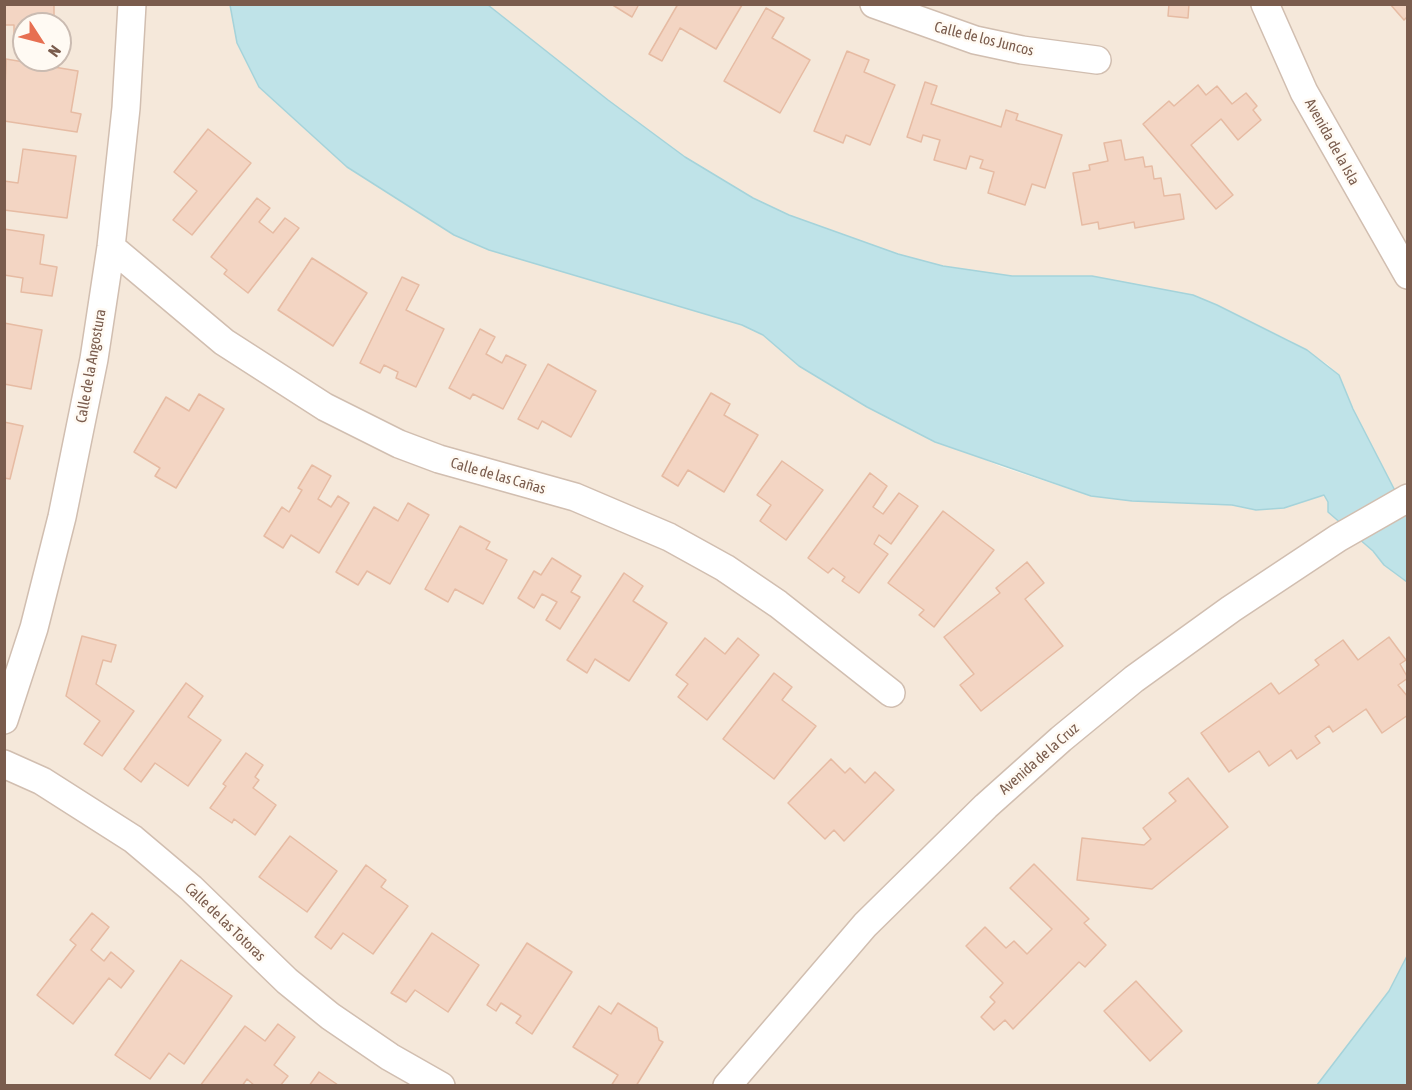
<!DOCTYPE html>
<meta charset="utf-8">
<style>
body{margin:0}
#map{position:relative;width:1412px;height:1090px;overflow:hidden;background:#fdf6ec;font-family:"Asap Condensed",sans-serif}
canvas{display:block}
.frame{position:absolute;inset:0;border:6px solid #7a5c4d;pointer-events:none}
.north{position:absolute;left:12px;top:12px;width:60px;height:60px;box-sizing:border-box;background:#fffaf3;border:2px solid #cabbb1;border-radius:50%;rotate:126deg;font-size:16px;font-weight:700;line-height:24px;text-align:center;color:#7a5c4d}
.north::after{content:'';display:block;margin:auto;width:21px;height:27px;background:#e76f51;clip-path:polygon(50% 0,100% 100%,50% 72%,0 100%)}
</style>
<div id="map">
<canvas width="1412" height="1090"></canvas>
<div class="frame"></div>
<div class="north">N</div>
</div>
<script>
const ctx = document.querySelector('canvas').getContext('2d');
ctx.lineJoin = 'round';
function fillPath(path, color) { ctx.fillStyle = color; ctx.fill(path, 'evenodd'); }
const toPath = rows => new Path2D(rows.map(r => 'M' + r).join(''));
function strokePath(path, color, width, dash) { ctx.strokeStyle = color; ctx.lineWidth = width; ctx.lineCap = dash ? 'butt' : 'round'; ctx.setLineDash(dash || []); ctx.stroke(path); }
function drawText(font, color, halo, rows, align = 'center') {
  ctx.font = font + ' "Asap Condensed",sans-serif'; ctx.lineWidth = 5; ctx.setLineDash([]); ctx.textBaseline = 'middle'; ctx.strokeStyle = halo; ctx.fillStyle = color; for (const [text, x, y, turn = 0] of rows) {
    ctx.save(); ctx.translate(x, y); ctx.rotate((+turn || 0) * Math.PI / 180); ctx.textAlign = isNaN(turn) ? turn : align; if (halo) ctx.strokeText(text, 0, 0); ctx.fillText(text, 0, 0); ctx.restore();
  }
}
fillPath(toPath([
 [5,5,230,5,237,43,259,87,347,167,454,235,489,250,742,325,763,335,799,366,867,407,935,442,960,449,1002,467,1091,496,1132,501,1232,505,1256,510,1284,508,1324,495,1384,565,1407,582,1407,956,1389,991,1362,1030,1317,1085,5,1086],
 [24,24,60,24,60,60,24,60],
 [488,5,1407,5,1407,514,1353,409,1339,375,1327,364,1289,340,1193,295,1092,276,1012,276,943,266,898,254,789,215,753,198,685,157,608,100]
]), '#f5e8da');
const water = toPath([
 [230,5,488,5,608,100,685,157,753,198,789,215,898,254,943,266,1012,276,1092,276,1193,295,1217,305,1307,350,1339,375,1353,409,1407,514,1407,582,1384,565,1373,551,1328,512,1328,502,1324,495,1284,508,1256,510,1232,505,1132,501,1091,496,935,442,867,407,799,366,763,335,742,325,489,250,454,235,347,167,259,87,237,43,230,5],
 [1407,956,1407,1085,1317,1085,1389,991,1407,956]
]);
fillPath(water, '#bfe3e8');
strokePath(water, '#a5d3da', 1.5);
const building = toPath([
 [4,4,54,4,54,24,24,24,24,38,14,38,14,25,4,25,4,4],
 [611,4,639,4,632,17,611,4],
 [678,4,741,4,742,5,716,49,680,28,662,61,649,54,678,4],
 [1169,4,1189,4,1188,18,1168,16,1169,4],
 [1390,4,1408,4,1408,16,1404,20,1390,4],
 [766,8,784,18,772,38,810,60,780,113,724,81,766,8],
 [847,51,869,60,864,72,895,85,870,145,846,135,843,143,814,131,847,51],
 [6,59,78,71,71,112,81,114,77,132,4,121,6,59],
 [925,82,937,86,931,104,1001,127,1006,110,1018,114,1016,120,1062,135,1045,188,1032,184,1025,205,988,193,994,172,980,168,983,160,970,156,966,169,934,160,940,140,923,135,921,142,907,137,925,82],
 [1198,85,1206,95,1217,86,1232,104,1246,93,1257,106,1253,110,1261,120,1238,140,1221,119,1191,145,1233,195,1216,209,1143,124,1169,101,1174,106,1198,85],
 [208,129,251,163,192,235,173,220,197,191,174,172,208,129],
 [1121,140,1125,160,1143,157,1145,167,1152,166,1154,179,1161,178,1164,196,1180,194,1184,219,1135,228,1134,222,1099,229,1098,222,1082,225,1073,173,1090,170,1089,165,1108,161,1104,143,1121,140],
 [23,149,76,156,67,218,4,210,4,181,18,183,23,149],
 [257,198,270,208,259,222,273,233,285,218,299,228,248,293,224,274,227,270,211,257,257,198],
 [4,229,44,235,40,264,57,267,52,296,21,292,23,278,4,275,4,229],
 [312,258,367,293,333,346,278,310,312,258],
 [402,277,419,285,406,310,444,329,416,387,396,378,398,372,384,365,380,373,360,363,402,277],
 [4,323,42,330,31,389,4,384,4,323],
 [480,329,495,337,486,354,502,363,506,355,526,365,503,409,473,394,470,399,449,388,480,329],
 [548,364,596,391,571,437,542,421,538,429,518,419,548,364],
 [711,393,730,404,724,415,758,435,724,492,688,470,678,486,662,476,711,393],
 [199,394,224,409,176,488,155,476,160,468,134,452,166,397,189,411,199,394],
 [4,422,23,426,10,479,4,478,4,422],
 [782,461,823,490,786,540,760,521,771,505,757,495,782,461],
 [312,465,331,476,318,499,331,507,338,496,349,503,319,553,291,535,283,548,264,536,282,507,289,512,302,490,298,488,312,465],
 [870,473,887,486,873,507,883,514,899,493,918,506,891,544,879,535,874,544,888,554,859,593,842,581,845,577,833,568,828,573,808,558,870,473],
 [408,503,429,515,390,584,367,571,358,585,336,572,374,507,398,521,408,503],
 [943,511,994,550,934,627,919,615,924,610,888,583,943,511],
 [460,526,490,542,486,549,507,560,483,604,455,589,448,602,425,589,460,526],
 [552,558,581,576,571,592,580,597,560,629,546,620,557,602,542,594,534,608,518,598,534,571,541,575,552,558],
 [1027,562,1044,583,1025,599,1063,646,981,711,960,685,974,674,944,637,1000,593,996,588,1027,562],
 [624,573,643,586,633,601,667,623,629,681,595,659,587,673,567,660,624,573],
 [82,636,116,645,111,662,103,660,96,684,134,711,102,756,84,744,100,721,66,696,82,636],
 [1389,637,1406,660,1400,664,1408,678,1398,685,1408,697,1408,715,1382,733,1366,709,1333,732,1329,726,1315,736,1320,743,1297,759,1291,750,1269,766,1259,751,1229,772,1201,733,1271,683,1279,694,1319,665,1315,660,1343,640,1358,660,1389,637],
 [705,638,725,654,738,638,759,655,707,720,678,697,688,684,676,675,705,638],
 [774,673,792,687,782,700,816,726,774,779,723,739,774,673],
 [186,683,203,696,188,717,221,740,188,786,155,763,141,782,124,769,186,683],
 [246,753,263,765,255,777,259,780,253,788,276,805,255,835,234,819,232,823,210,808,226,786,223,784,246,753],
 [831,759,845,773,850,768,865,783,875,772,894,790,844,841,834,830,825,839,788,803,831,759],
 [1188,778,1228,827,1152,889,1077,880,1082,838,1144,845,1151,839,1143,828,1176,801,1169,793,1188,778],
 [290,836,337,871,307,912,259,877,290,836],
 [1034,864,1089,919,1084,923,1106,945,1085,967,1079,962,1013,1029,1005,1020,994,1030,981,1017,995,1002,990,997,1003,983,966,946,985,927,1006,948,1014,941,1027,954,1052,929,1010,888,1034,864],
 [366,865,386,880,381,887,408,906,373,954,343,933,331,949,315,937,366,865],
 [92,913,109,927,91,950,104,961,111,952,134,971,121,988,109,978,73,1024,37,995,76,945,70,940,92,913],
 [432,933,479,965,448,1012,415,990,406,1002,391,993,432,933],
 [527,943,572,972,532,1034,516,1023,521,1016,501,1003,496,1011,487,1005,527,943],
 [181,960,232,996,184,1064,169,1053,150,1079,115,1055,181,960],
 [1136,981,1182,1031,1150,1061,1104,1011,1136,981],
 [618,1003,657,1028,659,1040,663,1042,636,1086,611,1086,618,1075,573,1047,599,1006,611,1014,618,1003],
 [278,1024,295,1037,274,1065,288,1076,280,1086,255,1086,247,1079,242,1086,200,1086,245,1026,265,1041,278,1024],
 [319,1072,338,1085,309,1086,319,1072]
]);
fillPath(building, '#f3d5c3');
strokePath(building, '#e6bba3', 1.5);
const minor = toPath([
 [874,4,975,40,1022,50,1097,60],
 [1265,4,1304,92,1408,275],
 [111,247,224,342,325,407,399,444,439,459,575,497,669,537,725,568,778,604,891,693],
 [4,720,34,628,62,517,94,359,111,247,126,108,132,4],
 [4,764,42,781,133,839,191,888,287,981,330,1016,390,1057,441,1086],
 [727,1086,865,925,986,806,1061,739,1134,679,1231,609,1338,538,1408,498]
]);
strokePath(minor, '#d1beb0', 30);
strokePath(minor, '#fff', 27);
drawText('15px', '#7a5c4d', '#fffaf3', [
 ["Calle de los Juncos",984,39,14],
 ["Avenida de la Isla",1332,142,61],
 ["Calle de la Angostura",91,366,-80],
 ["Calle de las Cañas",498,476,16],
 ["Avenida de la Cruz",1039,759,-41],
 ["Calle de las Totoras",225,922,44]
]);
</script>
